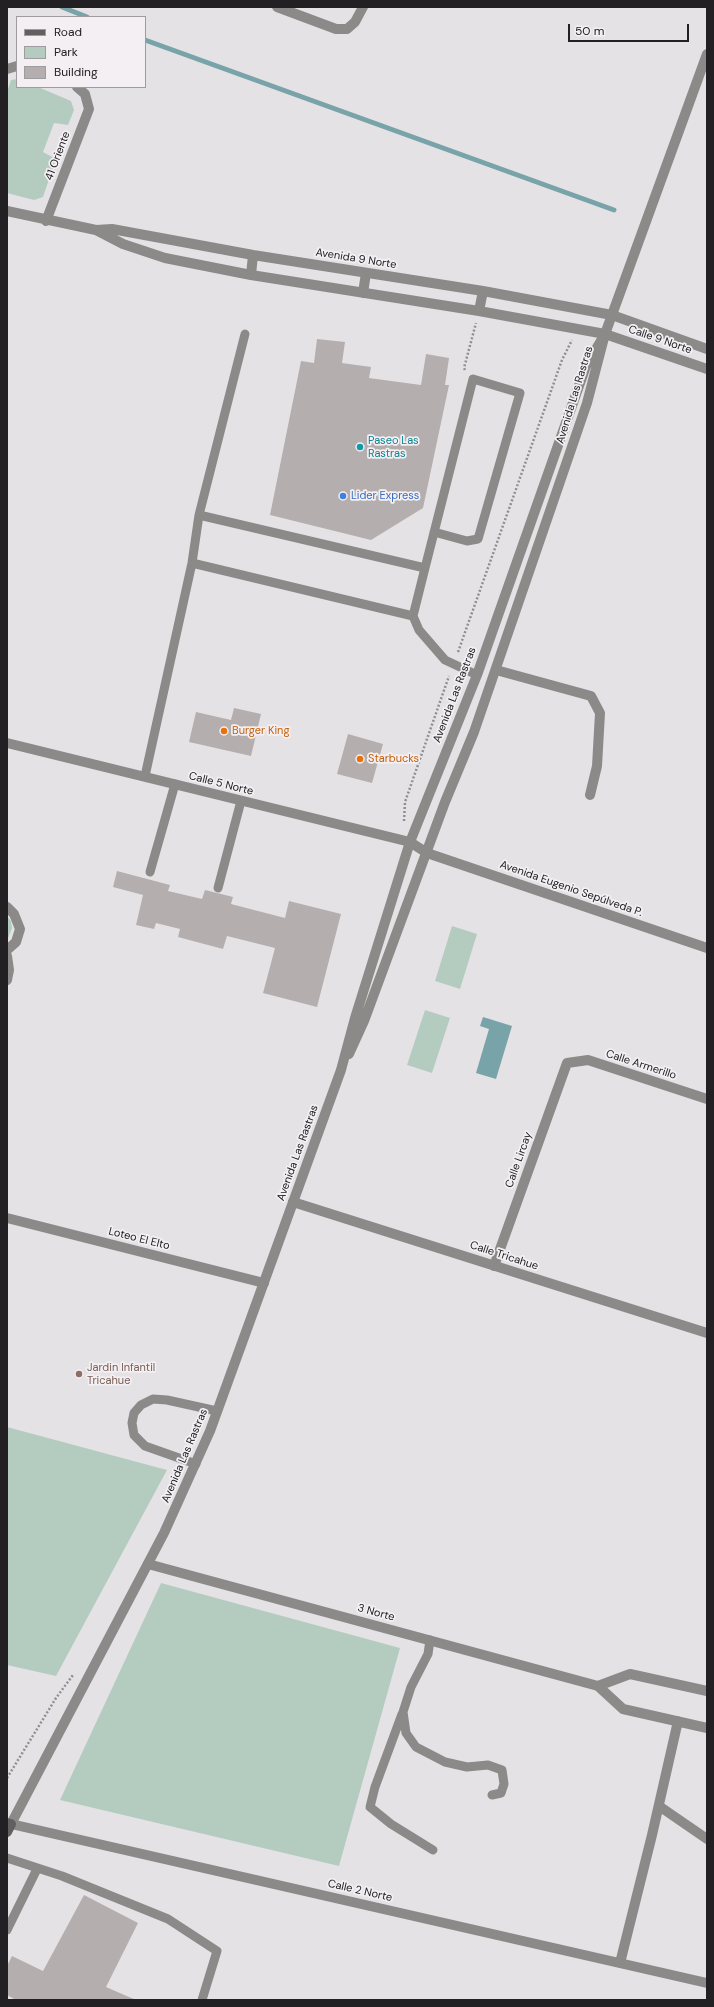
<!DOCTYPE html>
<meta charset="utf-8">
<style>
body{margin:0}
#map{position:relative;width:714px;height:2007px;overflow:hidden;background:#e5e2e6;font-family:"DM Sans",sans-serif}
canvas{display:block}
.frame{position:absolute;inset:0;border:8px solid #222022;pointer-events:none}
.legend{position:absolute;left:16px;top:16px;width:130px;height:72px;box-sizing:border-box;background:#f3eff3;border:1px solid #9f9c9f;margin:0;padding:5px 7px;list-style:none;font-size:12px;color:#222022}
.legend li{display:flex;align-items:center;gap:8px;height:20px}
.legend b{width:20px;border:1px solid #9f9c9f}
.scale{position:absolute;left:568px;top:24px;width:121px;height:18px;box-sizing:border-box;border:2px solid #222022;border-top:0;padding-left:5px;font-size:12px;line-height:14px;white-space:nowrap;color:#222022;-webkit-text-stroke:3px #f3eff3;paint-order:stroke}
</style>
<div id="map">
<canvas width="714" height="2007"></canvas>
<div class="frame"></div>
<ul class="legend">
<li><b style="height:5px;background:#62605e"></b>Road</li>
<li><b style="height:11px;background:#b4ccc0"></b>Park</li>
<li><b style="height:11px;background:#b4afae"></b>Building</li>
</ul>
<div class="scale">50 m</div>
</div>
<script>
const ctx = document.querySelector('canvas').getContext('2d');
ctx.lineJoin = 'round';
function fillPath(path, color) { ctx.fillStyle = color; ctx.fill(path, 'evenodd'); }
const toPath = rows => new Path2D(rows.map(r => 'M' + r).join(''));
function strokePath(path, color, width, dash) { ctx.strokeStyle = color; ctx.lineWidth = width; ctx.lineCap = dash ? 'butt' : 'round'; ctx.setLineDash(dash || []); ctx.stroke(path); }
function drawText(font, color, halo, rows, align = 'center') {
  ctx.font = font + ' "DM Sans",sans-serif'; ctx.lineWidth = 3.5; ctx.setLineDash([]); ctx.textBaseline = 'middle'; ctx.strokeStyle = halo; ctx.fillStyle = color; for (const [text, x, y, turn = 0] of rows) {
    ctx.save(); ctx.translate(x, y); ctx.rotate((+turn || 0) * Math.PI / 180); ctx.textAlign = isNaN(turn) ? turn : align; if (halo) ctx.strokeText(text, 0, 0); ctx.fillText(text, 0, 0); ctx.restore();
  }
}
fillPath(toPath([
 [17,79,17,87,38,87,71,101,74,110,68,125,54,123,43,152,56,159,43,197,34,200,7,193,7,92,11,80],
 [7,916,11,921,12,928,7,941],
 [452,926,477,934,460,989,435,981],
 [425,1010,450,1018,432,1073,407,1065],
 [7,1427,167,1470,56,1676,7,1665],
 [161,1583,400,1648,339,1866,60,1800]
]), '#b4ccc0');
fillPath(toPath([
 [483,1017,512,1026,496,1079,476,1073,489,1029,480,1026]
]), '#77a3a9');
strokePath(toPath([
 [62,7,87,17],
 [145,40,614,210]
]), '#77a3a9', 5);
fillPath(toPath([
 [317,339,345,342,342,363,371,367,369,378,421,385,426,354,449,358,445,385,449,385,423,508,371,540,270,515,301,361,314,363],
 [234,708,261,714,251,756,189,742,196,712,231,720],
 [348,734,383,744,372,783,337,774],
 [117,871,170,885,168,891,202,899,205,890,233,897,231,904,285,918,289,901,341,914,317,1007,263,993,275,948,227,936,223,949,178,937,180,929,156,923,154,929,136,925,143,895,113,887],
 [84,1895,138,1923,106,1987,136,2000,16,2000,7,1995,7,1966,12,1956,43,1971]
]), '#b4afae');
strokePath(toPath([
 [465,370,464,368,476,323],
 [458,652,562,360,572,340],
 [404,821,405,802,449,676],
 [7,1778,56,1698,73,1675]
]), '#918e91', 2.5, [2, 2]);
strokePath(toPath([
 [199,515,425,568],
 [434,532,467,541,478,539,520,393,473,379,425,568,413,616,419,630,445,660,477,675],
 [192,563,413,616],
 [145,776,192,563,199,515,245,334],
 [150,872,175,784],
 [218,888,241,801],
 [196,1464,145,1446,134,1435,132,1423,134,1413,141,1405,153,1399,167,1400,217,1411],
 [430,1640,428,1654,411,1687,403,1712,406,1733,416,1747,445,1762,467,1767,488,1765,502,1770,504,1784,501,1793,492,1795],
 [402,1714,375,1787,370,1807,391,1824,433,1850],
 [7,1858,62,1876,168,1919,217,1951,202,2000],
 [7,1930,37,1869]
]), '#8c8a89', 9);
strokePath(toPath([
 [277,7,336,29,347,29,355,22,363,7],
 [7,69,17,66],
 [7,211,96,230,112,229,253,255,483,291,612,315,707,349],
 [46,221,89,109,85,94,77,87],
 [96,230,123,244,165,258,251,275,479,311,605,334,707,369],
 [251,275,253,255],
 [363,293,366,273],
 [479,311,483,291],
 [496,670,591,696,600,713,597,766,590,795],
 [427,853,707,948],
 [7,907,14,914,20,929,16,942,7,950],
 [7,956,9,970,7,980],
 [293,1202,707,1333],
 [7,1218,264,1283],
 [494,1266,567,1063,588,1060,707,1099],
 [148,1564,598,1686,623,1709,707,1728],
 [598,1686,630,1674,707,1691],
 [659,1806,707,1839],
 [11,1824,707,1983],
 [620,1963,652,1835,678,1721]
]), '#8c8a89', 10);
strokePath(toPath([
 [7,743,410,842,427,853],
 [349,1054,364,1021,445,802,474,732,587,403,605,334,707,54],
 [11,1824,164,1533,210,1431,341,1070,355,1018,410,842,477,675,586,366,605,334]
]), '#8c8a89', 10);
strokePath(toPath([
 [7,1823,11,1824,7,1832]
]), '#62605e', 10);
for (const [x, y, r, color] of [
 [360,447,4,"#0f9aa8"],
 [343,496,4,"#3f7fe0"],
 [224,731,4,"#e8710a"],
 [360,759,4,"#e8710a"],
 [79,1374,4,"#8d6e63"]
]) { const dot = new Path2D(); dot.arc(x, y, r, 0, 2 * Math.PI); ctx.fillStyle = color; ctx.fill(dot); strokePath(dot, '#f3eff3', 1.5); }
drawText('11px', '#222022', '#f3eff3', [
 ["41 Oriente",58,156,-69],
 ["Avenida 9 Norte",356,259,9],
 ["Calle 9 Norte",660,340,19],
 ["Avenida Las Rastras",575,395,-73],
 ["Avenida Las Rastras",455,695,-69],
 ["Calle 5 Norte",221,784,14],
 ["Avenida Eugenio Sepúlveda P.",571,889,19],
 ["Calle Armerillo",641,1065,18],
 ["Avenida Las Rastras",298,1153,-70],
 ["Calle Lircay",519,1160,-70],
 ["Loteo El Elto",139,1239,14],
 ["Calle Tricahue",504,1256,18],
 ["Avenida Las Rastras",185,1456,-67],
 ["3 Norte",376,1613,15],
 ["Calle 2 Norte",360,1891,13]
]);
drawText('11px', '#0d838f', '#f3eff3', [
 ["Paseo Las",368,441],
 ["Rastras",368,454]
], 'left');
drawText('11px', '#366cbe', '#f3eff3', [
 ["Lider Express",351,496]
], 'left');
drawText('11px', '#c56008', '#f3eff3', [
 ["Burger King",232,731],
 ["Starbucks",368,759]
], 'left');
drawText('11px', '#785e54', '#f3eff3', [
 ["Jardin Infantil",87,1368],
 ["Tricahue",87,1381]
], 'left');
</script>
